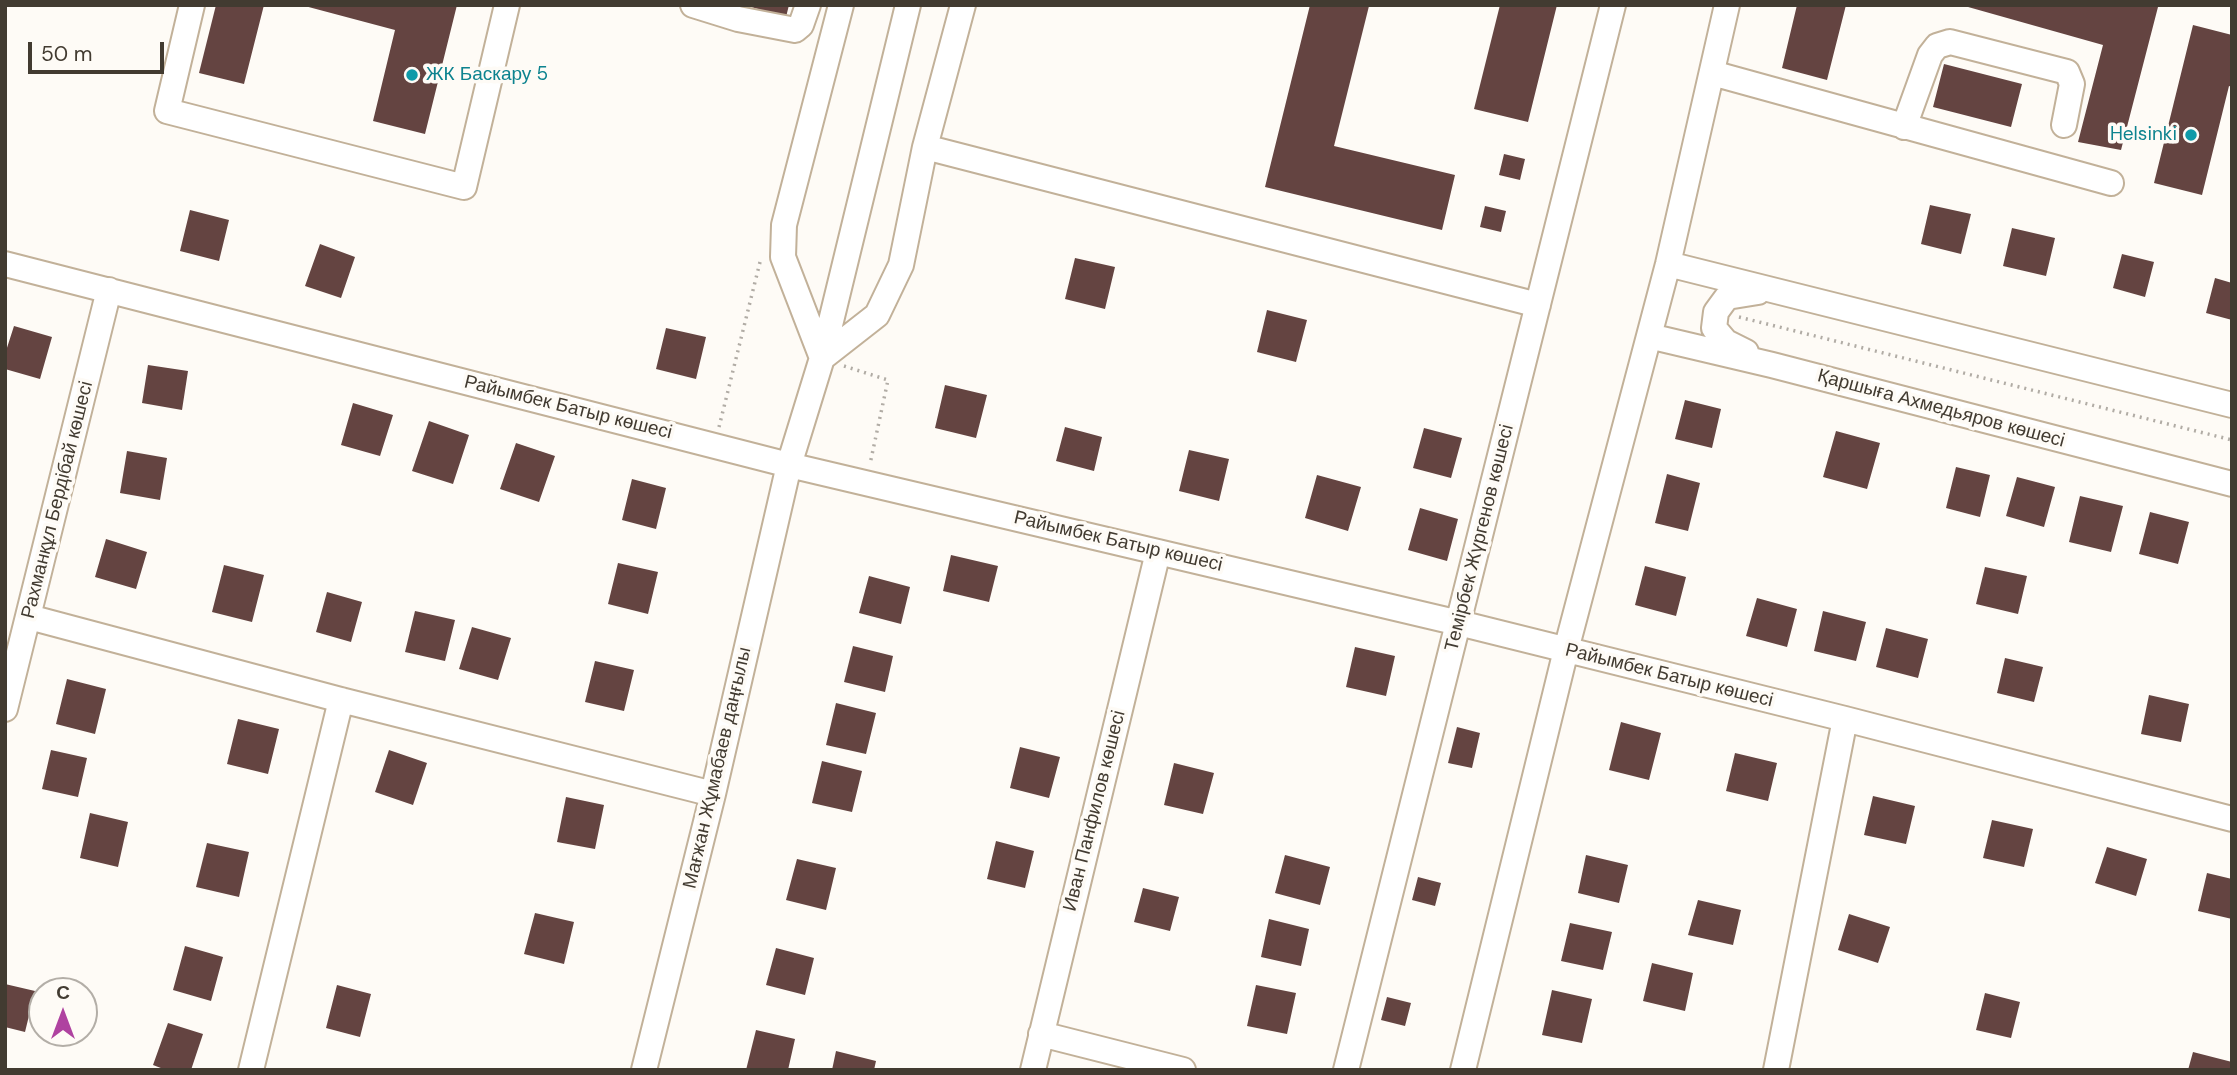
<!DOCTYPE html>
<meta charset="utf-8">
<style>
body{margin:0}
#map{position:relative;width:2237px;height:1075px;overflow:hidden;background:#fefbf6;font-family:"DM Sans",sans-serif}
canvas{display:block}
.frame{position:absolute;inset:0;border:7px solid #423b31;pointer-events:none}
.north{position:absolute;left:28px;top:977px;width:70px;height:70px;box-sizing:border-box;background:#fefbf6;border:2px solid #b3aea7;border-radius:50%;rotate:0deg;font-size:19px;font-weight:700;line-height:28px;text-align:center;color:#423b31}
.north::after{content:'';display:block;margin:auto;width:24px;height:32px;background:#af42a0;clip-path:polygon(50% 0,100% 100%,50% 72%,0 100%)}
.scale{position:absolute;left:28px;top:42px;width:136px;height:32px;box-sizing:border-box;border:4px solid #423b31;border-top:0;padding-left:9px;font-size:21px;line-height:24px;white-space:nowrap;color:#423b31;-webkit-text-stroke:5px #fefbf6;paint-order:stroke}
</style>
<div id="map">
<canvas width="2237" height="1075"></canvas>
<div class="frame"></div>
<div class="north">С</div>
<div class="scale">50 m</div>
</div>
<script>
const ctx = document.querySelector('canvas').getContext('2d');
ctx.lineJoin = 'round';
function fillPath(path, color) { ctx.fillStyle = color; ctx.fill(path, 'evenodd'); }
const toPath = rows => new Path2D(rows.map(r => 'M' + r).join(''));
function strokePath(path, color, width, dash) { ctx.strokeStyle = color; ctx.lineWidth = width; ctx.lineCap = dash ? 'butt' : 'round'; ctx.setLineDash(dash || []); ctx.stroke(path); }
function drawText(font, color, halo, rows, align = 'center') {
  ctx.font = font + ' "DM Sans",sans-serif'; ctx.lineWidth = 7; ctx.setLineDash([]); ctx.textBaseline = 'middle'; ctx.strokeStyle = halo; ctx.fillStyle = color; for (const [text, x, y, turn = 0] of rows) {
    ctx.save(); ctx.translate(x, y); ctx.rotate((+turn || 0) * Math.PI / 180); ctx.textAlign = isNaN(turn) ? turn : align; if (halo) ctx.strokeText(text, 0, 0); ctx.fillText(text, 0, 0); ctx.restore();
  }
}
fillPath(toPath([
 [216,5,264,5,244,84,199,73],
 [301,5,457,5,425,134,373,121,395,30],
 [744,5,789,5,786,17],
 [1310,5,1369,6,1334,146,1455,175,1442,230,1265,187],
 [1500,5,1557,5,1528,122,1474,109],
 [1797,5,1846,5,1827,80,1782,68],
 [1961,5,2151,5,2158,7,2121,150,2078,142,2103,45],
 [2193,25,2232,35,2232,87,2229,86,2202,195,2154,183],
 [1944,64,2022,84,2011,127,1933,107],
 [1504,154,1525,159,1520,180,1499,175],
 [1930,205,1971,214,1961,254,1921,244],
 [1485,206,1506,211,1501,232,1480,227],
 [190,210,229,220,219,261,180,251],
 [2012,228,2055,238,2046,276,2003,266],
 [320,244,355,257,341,298,305,286],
 [2122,254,2154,262,2145,297,2113,288],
 [1075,258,1115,267,1105,309,1065,299],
 [2215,278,2232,283,2232,320,2206,313],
 [1267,310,1307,320,1296,362,1257,352],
 [14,326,52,337,40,379,5,369,5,354],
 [666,328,706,337,696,379,656,369],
 [148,365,188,371,182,410,142,403],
 [945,385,987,395,976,438,935,428],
 [1685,400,1721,409,1712,448,1675,439],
 [353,403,393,415,380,456,341,445],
 [429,421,469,435,453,484,412,471],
 [1065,427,1102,437,1094,471,1056,461],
 [1424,428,1462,438,1451,478,1413,468],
 [1836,431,1880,443,1867,489,1823,477],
 [516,443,555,456,539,502,500,489],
 [1189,450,1229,459,1219,501,1179,491],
 [127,451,167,458,160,500,120,493],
 [1956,467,1990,475,1980,517,1946,508],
 [1667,474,1700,483,1688,531,1655,523],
 [1317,475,1361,487,1348,531,1305,518],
 [2017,477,2055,487,2044,527,2006,516],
 [632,479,666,488,656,529,622,520],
 [2080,496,2123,506,2111,552,2069,542],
 [1420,508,1458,519,1447,561,1408,550],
 [2150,512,2189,522,2178,564,2139,554],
 [106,539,147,552,136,589,95,577],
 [951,555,998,566,989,602,943,591],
 [618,563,658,572,648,614,608,604],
 [224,565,264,575,252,622,212,612],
 [1645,566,1686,577,1676,616,1635,605],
 [1985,567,2027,576,2018,614,1976,604],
 [869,576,910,587,901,624,859,613],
 [327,592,362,602,351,642,316,632],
 [1757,598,1797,609,1787,647,1746,636],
 [415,611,455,620,445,661,405,652],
 [1823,611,1866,622,1856,661,1814,651],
 [472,627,511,638,498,680,459,669],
 [1886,628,1928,639,1918,678,1876,667],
 [853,646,893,656,885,692,844,682],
 [1355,647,1395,656,1386,696,1346,687],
 [2005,658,2043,667,2034,702,1997,693],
 [595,661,634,670,624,711,585,702],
 [67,679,106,689,95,734,56,724],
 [2149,695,2189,704,2181,742,2141,734],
 [836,703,876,713,866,754,826,745],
 [238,719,279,729,268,774,227,764],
 [1621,722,1661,733,1649,780,1609,770],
 [1457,727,1480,733,1472,768,1448,763],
 [1020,747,1060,757,1049,798,1010,788],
 [51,750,87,758,78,797,42,789],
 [389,750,427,763,413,805,375,792],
 [1735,753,1777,763,1768,801,1726,791],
 [822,761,862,771,852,812,812,803],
 [1174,763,1214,773,1203,814,1164,805],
 [1873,796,1915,806,1906,844,1864,835],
 [566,797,604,805,595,849,557,842],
 [90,813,128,822,118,867,80,858],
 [1992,820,2033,829,2024,867,1983,858],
 [996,841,1034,851,1025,888,987,879],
 [207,843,249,852,239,897,196,887],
 [2107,847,2147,859,2136,896,2095,883],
 [1285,855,1330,867,1320,905,1275,893],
 [1586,855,1628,865,1619,903,1578,893],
 [797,859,836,868,826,910,786,900],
 [2207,873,2232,879,2232,919,2198,911],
 [1418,877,1441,883,1435,906,1412,900],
 [1143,888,1179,897,1170,931,1134,922],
 [1698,900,1741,910,1733,945,1688,935],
 [535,913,574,922,564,964,524,954],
 [1849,914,1890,927,1878,963,1838,950],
 [1269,919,1309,929,1301,966,1261,957],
 [1570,923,1612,932,1603,970,1561,961],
 [185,946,223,957,211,1001,173,990],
 [776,948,814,958,805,995,766,985],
 [1652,963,1693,973,1685,1011,1643,1001],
 [5,984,35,991,25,1032,5,1027],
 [337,985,371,994,360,1037,326,1028],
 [1256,985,1296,993,1287,1034,1247,1026],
 [1552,990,1592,999,1582,1043,1542,1035],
 [1985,993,2020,1002,2011,1038,1976,1030],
 [1387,997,1411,1003,1405,1026,1381,1020],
 [168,1023,203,1034,191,1070,166,1070,153,1065],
 [756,1030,795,1039,788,1070,746,1070],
 [836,1051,876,1061,874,1070,832,1070],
 [2193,1052,2232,1062,2232,1070,2188,1070]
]), '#644441');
const minor = toPath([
 [192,5,167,111,464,187,507,5],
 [693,5,738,19,795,30,801,25,808,5],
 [1712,73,2111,183],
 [1904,127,1930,55,1937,46,1950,42,2067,72,2072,84,2064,125],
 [925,147,1538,305],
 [5,264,789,465,1459,623,1845,719,2232,819],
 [1668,264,2232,405],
 [1649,336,1772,365,2232,484],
 [1746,352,1726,342,1714,328,1716,312,1727,297,1758,292],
 [822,358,877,315,901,265,925,147,963,5],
 [822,358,783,257,784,225,841,5],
 [29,617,341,700,713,794],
 [5,709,109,290],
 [1041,1034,1183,1070],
 [251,1070,341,700],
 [644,1070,713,794,789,465,822,358,908,5],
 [1033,1070,1158,552],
 [1346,1070,1613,5],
 [1463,1070,1566,650,1668,264,1727,5],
 [1776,1070,1845,719]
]);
strokePath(minor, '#c2b199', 28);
strokePath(toPath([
 [1739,317,2232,440],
 [844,366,888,380,870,464],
 [719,427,761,258]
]), '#b1aca5', 3.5, [2, 5]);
strokePath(minor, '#fff', 24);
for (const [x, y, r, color] of [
 [412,75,7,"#0f9aa8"],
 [2191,135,7,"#0f9aa8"]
]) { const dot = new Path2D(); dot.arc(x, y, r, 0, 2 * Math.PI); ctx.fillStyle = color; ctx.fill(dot); strokePath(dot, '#fefbf6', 2.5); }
drawText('19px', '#0d838f', '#fefbf6', [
 ["ЖК Баскару 5",426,75],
 ["Helsinki",2177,135,"right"]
], 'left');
drawText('19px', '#423b31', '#fefbf6', [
 ["Райымбек Батыр көшесі",568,408,14],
 ["Қаршыға Ахмедьяров көшесі",1941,409,15],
 ["Рахманқұл Бердібай көшесі",58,500,-76],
 ["Темірбек Жүргенов көшесі",1480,538,-76],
 ["Райымбек Батыр көшесі",1118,542,13],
 ["Райымбек Батыр көшесі",1669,676,14],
 ["Мағжан Жұмабаев даңғылы",718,768,-77],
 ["Иван Панфилов көшесі",1095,811,-76]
]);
</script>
